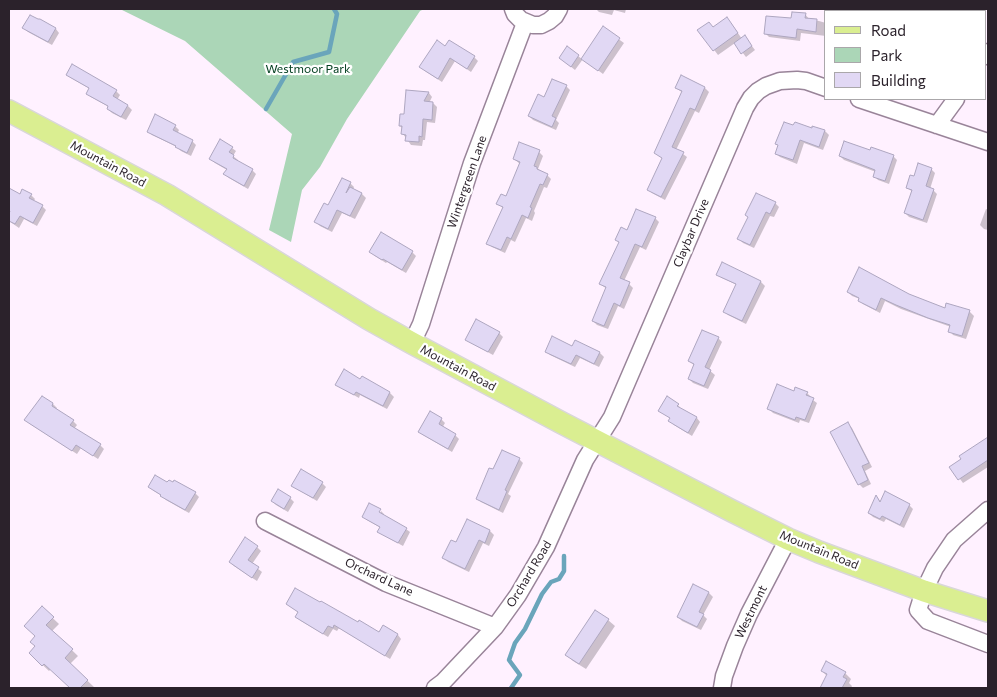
<!DOCTYPE html>
<style>
body{margin:0}
#map{position:relative;width:997px;height:697px;overflow:hidden;background:#fff1ff;font-family:Commissioner,sans-serif}
canvas{display:block}
.frame{position:absolute;inset:0;border:10px solid #2b222b;pointer-events:none}
.legend{position:absolute;left:824px;top:10px;width:162px;height:90px;box-sizing:border-box;background:#fff;border:1px solid #aaa7aa;margin:0;padding:6px 9px;list-style:none;font-size:15px;color:#2b222b}
.legend li{display:flex;align-items:center;gap:10px;height:25px}
.legend b{width:25px;border:1px solid #aaa7aa}
</style>
<div id="map">
<canvas width="997" height="697"></canvas>
<div class="frame"></div>
<ul class="legend">
<li><b style="height:6px;background:#daee91"></b>Road</li>
<li><b style="height:14px;background:#abd6b7"></b>Park</li>
<li><b style="height:14px;background:#e1d8f4"></b>Building</li>
</ul>
</div>
<script>
const ctx = document.querySelector('canvas').getContext('2d');
ctx.lineJoin = 'round';
function fillPath(path, color) { ctx.fillStyle = color; ctx.fill(path, 'evenodd'); }
const toPath = rows => new Path2D(rows.map(r => 'M' + r).join(''));
function strokePath(path, color, width, dash) { ctx.strokeStyle = color; ctx.lineWidth = width; ctx.lineCap = dash ? 'butt' : 'round'; ctx.setLineDash(dash || []); ctx.stroke(path); }
function drawText(font, color, halo, rows, align = 'center') {
  ctx.font = font + ' Commissioner,sans-serif'; ctx.lineWidth = 4.5; ctx.setLineDash([]); ctx.textBaseline = 'middle'; ctx.strokeStyle = halo; ctx.fillStyle = color; for (const [text, x, y, turn = 0] of rows) {
    ctx.save(); ctx.translate(x, y); ctx.rotate((+turn || 0) * Math.PI / 180); ctx.textAlign = isNaN(turn) ? turn : align; if (halo) ctx.strokeText(text, 0, 0); ctx.fillText(text, 0, 0); ctx.restore();
  }
}
fillPath(toPath([
 [120,9,424,9,420,11,347,119,320,167,302,190,291,242,269,230,292,134,185,41]
]), '#abd6b7');
fillPath(toPath([
 [596,9,626,9,625,13,614,10,612,15,599,12],
 [805,14,809,19,819,21,826,23,826,36,801,33,800,41,769,37,765,33],
 [731,23,742,39,745,37,755,50,746,57,735,43,718,55,699,30,713,28],
 [24,28,56,29,59,33,52,45,28,32],
 [603,28,624,43,603,74,583,59,575,70,560,58,578,56,582,59],
 [446,47,474,57,478,61,471,72,455,61,442,82,425,71],
 [67,74,116,91,120,95,117,100,128,106,132,110,126,120,112,113,108,109,109,107,91,97,87,93,90,89,71,78],
 [681,77,705,88,709,92,699,113,695,111,676,150,683,154,687,157,665,200,652,193,648,189,663,159,655,153,683,93,676,88],
 [566,86,570,90,556,120,559,123,556,130,533,120,529,116,544,98],
 [407,91,429,93,432,97,429,103,433,103,437,107,435,123,427,122,425,140,423,140,422,146,411,145,403,134,403,129,400,126,405,116],
 [175,126,179,130,177,134,192,141,196,145,191,156,181,151,177,147,152,135,148,131],
 [812,129,825,131,829,135,823,150,804,143,797,164,780,157,776,154],
 [232,148,236,151,233,156,238,160,237,162,252,170,256,174,248,189,229,178,225,174,227,170,215,163,211,159],
 [871,151,893,156,897,160,889,184,878,180,874,176,876,172,844,160,840,156],
 [539,152,543,156,538,169,547,175,551,179,547,188,544,187,534,211,535,213,532,221,526,218,515,242,511,240,505,253,492,247,488,243,503,208,498,204,506,197,520,164,514,159],
 [931,169,935,173,930,189,933,190,937,194,927,223,909,217,905,213,913,192,907,188,914,178],
 [350,183,354,187,353,190,362,194,366,198,355,219,342,213,332,232,320,226,316,222],
 [9,189,20,196,31,195,35,199,33,202,42,206,46,210,37,226,24,219,19,228,9,221,9,216,12,211,9,209],
 [775,203,779,207,774,217,770,216,754,248,743,243,739,239,749,217],
 [986,209,988,210,988,230,984,229,980,225],
 [655,218,659,222,646,250,640,247,624,281,629,284,633,288,624,309,618,306,608,329,597,325,593,321,607,289,600,284,620,243,617,240,627,231],
 [382,234,412,252,416,256,406,273,387,262,386,263,375,256,371,252],
 [723,264,761,282,765,286,746,324,728,315,724,311,737,285,722,278,718,274],
 [848,292,909,295,945,309,947,304,970,312,974,316,966,339,953,335,950,331,951,327,901,309,885,301,880,313,863,304,859,300,860,299,852,296],
 [499,333,503,337,493,355,471,343,467,339],
 [718,338,722,342,709,370,715,375,708,389,693,383,689,379,695,366,689,361],
 [573,348,600,353,604,357,599,367,580,358,575,367,550,355,546,351],
 [362,378,390,393,394,397,387,409,360,395,359,398,341,388,337,384,361,380],
 [795,392,807,393,811,397,810,398,817,403,809,423,800,420,799,423,773,413,769,409],
 [42,398,53,404,57,408,56,410,73,421,77,425,74,429,100,445,104,449,98,459,81,448,77,454,30,424,26,420],
 [678,405,681,409,697,418,700,422,692,436,674,425,670,421,671,419,660,411],
 [441,419,445,423,442,428,455,435,459,439,452,452,423,435,419,431],
 [848,424,852,428,872,467,865,471,871,484,863,488,859,484],
 [988,438,988,467,963,483,951,467,963,459,961,456],
 [519,459,523,463,508,494,511,496,503,513,481,502,477,498,493,471],
 [322,483,326,487,317,501,297,489,293,485],
 [167,484,195,493,199,497,189,513,166,500,162,496,154,491,150,487],
 [877,497,881,502,909,505,913,509,904,528,886,519,884,522,873,517,869,513],
 [290,498,294,502,288,512,276,505,272,501],
 [381,511,384,514,383,516,406,529,410,532,403,546,383,535,379,531,381,528,367,520,363,516,378,519],
 [468,521,490,531,494,535,489,546,483,543,469,572,448,562,444,558,457,544],
 [257,547,261,551,252,564,262,572,257,581,234,566,230,562],
 [694,586,709,593,713,597,703,615,707,619,701,630,682,621,678,617],
 [287,604,320,604,379,633,383,626,398,635,401,639,390,659,339,628,337,631,333,629,328,637,301,621,297,617,299,613],
 [42,608,59,624,52,631,78,656,70,664,94,687,92,688,71,688,51,669,49,671,30,653,37,646,37,637],
 [596,611,608,620,615,626,586,669,573,661,567,655],
 [822,671,845,673,851,679,849,683,852,686,851,688,821,688,827,676]
]), '#0003');
strokePath(toPath([
 [266,109,293,62,329,52,337,14,334,9],
 [511,688,520,675,509,660,515,643,525,629,542,594,551,582,559,579,564,571,564,556]
]), '#6aa5bb', 4.5);
const building = toPath([
 [792,12,806,13,805,18,817,19,816,32,797,29,796,38,764,34,766,16,791,18,792,12],
 [30,15,38,19,40,19,56,28,48,42,22,28,30,15],
 [727,17,738,33,713,51,697,30,709,22,713,27,727,17],
 [603,26,620,38,598,71,581,59,603,26],
 [745,35,752,46,741,54,734,43,745,35],
 [437,40,445,46,449,40,475,56,467,69,450,58,438,79,419,67,437,40],
 [567,46,579,55,571,67,559,58,567,46],
 [72,64,117,90,113,96,128,105,121,117,107,109,108,106,86,94,89,88,66,75,72,64],
 [681,75,705,87,695,110,690,108,672,147,684,152,661,197,647,190,662,158,654,153,682,91,675,88,681,75],
 [552,79,567,85,552,116,556,118,552,127,528,116,538,94,544,97,552,79],
 [406,90,429,92,424,101,433,102,432,120,423,119,422,137,419,136,419,142,405,141,406,135,401,134,402,126,399,126,400,114,404,114,406,90],
 [155,114,176,125,173,130,193,140,187,153,175,147,176,146,147,132,155,114],
 [784,122,793,125,795,122,812,128,812,126,825,130,819,147,800,140,793,160,775,154,778,145,775,144,784,122],
 [220,139,233,147,229,152,234,155,233,158,253,169,244,186,223,174,227,169,209,159,220,139],
 [844,141,870,150,871,147,894,155,885,181,873,177,875,170,839,156,844,141],
 [519,142,540,150,534,166,537,167,537,169,548,174,543,185,540,184,530,207,532,208,528,218,522,215,511,239,507,237,501,250,486,244,503,207,496,204,501,194,506,196,520,162,513,159,519,142],
 [918,163,932,168,926,186,934,189,923,220,904,213,912,190,906,188,910,175,914,176,918,163],
 [342,178,351,182,346,193,350,187,362,193,350,216,337,210,328,229,314,222,324,203,328,205,342,178],
 [9,188,20,194,22,189,32,194,29,198,43,205,33,223,20,216,15,224,9,221,9,214,10,211,9,210,9,188],
 [756,193,776,202,770,214,766,212,750,245,737,239,748,217,745,215,756,193],
 [636,209,656,217,642,247,635,244,620,278,630,282,620,306,614,303,604,326,592,321,606,287,599,284,619,242,615,240,621,227,627,230,636,209],
 [381,232,413,251,402,270,383,259,382,260,369,252,381,232],
 [722,262,761,281,742,321,723,312,736,284,716,275,722,262],
 [859,267,909,294,945,308,946,303,970,310,962,336,948,332,950,325,928,318,896,305,881,298,876,310,858,301,859,298,847,292,859,267],
 [476,319,500,332,488,352,465,340,476,319],
 [702,330,719,337,705,367,711,370,704,386,688,379,694,364,688,361,702,330],
 [552,336,572,346,575,340,600,352,594,364,576,355,571,364,545,352,552,336],
 [344,369,360,379,362,376,390,392,383,406,356,392,354,395,335,385,344,369],
 [777,384,794,391,795,387,808,392,806,395,814,398,805,420,796,417,795,420,767,409,777,384],
 [42,396,53,403,52,406,74,420,70,425,101,444,93,456,76,445,72,451,24,420,42,396],
 [667,396,679,404,677,406,697,417,688,433,668,421,670,418,658,411,667,396],
 [430,411,442,418,439,424,456,434,448,449,418,432,430,411],
 [848,422,869,463,862,466,868,480,858,485,830,432,848,422],
 [988,437,988,460,958,480,949,467,961,459,959,456,988,437],
 [502,450,520,458,505,490,507,491,499,510,476,499,489,468,493,469,502,450],
 [301,469,323,482,313,498,291,486,301,469],
 [155,475,167,482,169,480,173,482,174,480,196,492,185,510,160,496,161,495,148,487,155,475],
 [278,489,291,497,284,509,271,501,278,489],
 [885,491,910,504,900,525,882,516,880,519,868,513,876,495,880,502,885,491],
 [369,503,381,509,379,512,407,528,398,543,377,532,380,527,362,517,369,503],
 [467,519,490,530,485,543,479,540,465,569,442,558,451,540,456,542,467,519],
 [245,537,258,546,248,560,259,567,252,578,229,562,245,537],
 [693,584,709,592,699,612,704,614,697,627,677,617,693,584],
 [295,588,320,602,321,601,358,622,359,620,379,632,383,625,398,634,385,656,334,625,333,628,328,626,323,634,295,617,298,612,286,604,295,588],
 [42,606,54,617,46,625,73,649,65,658,88,680,80,688,70,688,44,664,42,666,29,653,35,646,30,642,35,636,24,626,42,606],
 [595,610,609,619,579,664,565,655,595,610],
 [826,661,846,672,843,677,847,679,842,688,820,688,827,674,821,671,826,661]
]);
fillPath(building, '#e1d8f4');
strokePath(building, '#aea6c0', 1);
const minor = toPath([
 [513,9,515,14,521,20,533,25,541,25,549,21,555,16,559,9],
 [986,56,988,52],
 [859,99,988,142],
 [937,125,956,99],
 [412,343,421,324,472,163,525,23],
 [988,510,954,540,935,568,924,591,918,610,928,621,988,644],
 [265,521,386,583,495,627],
 [435,688,443,682,495,627,518,595,546,547,585,460,612,417,745,108,751,98,758,91,766,86,780,81,797,80,806,81,826,88],
 [722,688,724,676,735,646,749,614,788,539]
]);
const major = toPath([
 [9,111,167,195,369,319,412,343,562,423,732,511,788,539,819,552,924,591,988,611]
]);
strokePath(minor, '#998499', 19);
strokePath(major, '#d9d7d9', 24);
strokePath(minor, '#fff', 16);
strokePath(major, '#daee91', 21);
drawText('12px', '#044021', '#fff', [
 ["Westmoor Park",308,69]
]);
drawText('12px', '#2b222b', '#fff', [
 ["Mountain Road",108,164,28],
 ["Wintergreen Lane",467,182,-71],
 ["Claybar Drive",691,233,-67],
 ["Mountain Road",458,368,28],
 ["Mountain Road",819,550,22],
 ["Orchard Road",529,574,-59],
 ["Orchard Lane",379,577,25],
 ["Westmont",751,612,-64]
]);
</script>
